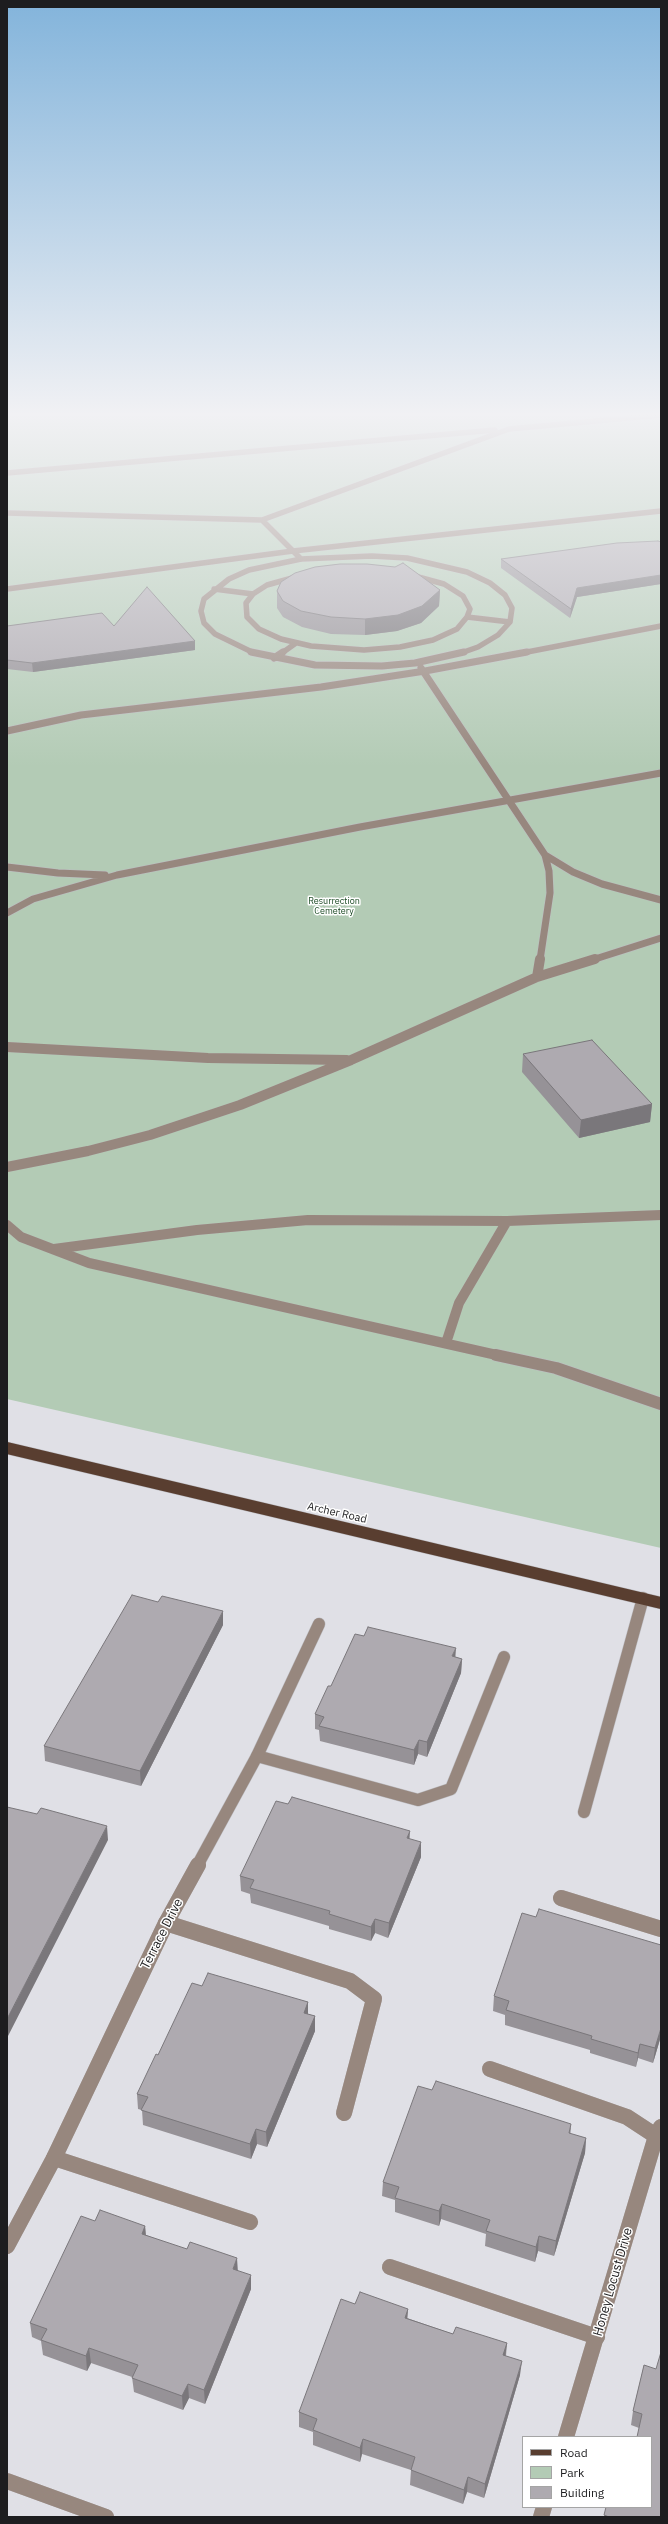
<!DOCTYPE html>
<style>
body{margin:0}
#map{position:relative;width:668px;height:2524px;overflow:hidden;background:#e0e0e6;font-family:"IBM Plex Sans",sans-serif}
canvas{display:block}
.frame{position:absolute;inset:0;border:8px solid #1d1d1f;pointer-events:none}
.legend{position:absolute;left:522px;top:2436px;width:130px;height:72px;box-sizing:border-box;background:#fff;border:1px solid #a5a5a5;margin:0;padding:5px 7px;list-style:none;font-size:12px;color:#1d1d1f}
.legend li{display:flex;align-items:center;gap:8px;height:20px}
.legend b{width:20px;border:1px solid #a5a5a5}
</style>
<div id="map">
<canvas width="668" height="2524"></canvas>
<div class="frame"></div>
<ul class="legend">
<li><b style="height:5px;background:#593e30"></b>Road</li>
<li><b style="height:11px;background:#b3cbb5"></b>Park</li>
<li><b style="height:11px;background:#aeaab0"></b>Building</li>
</ul>
</div>
<script>
const ctx = document.querySelector('canvas').getContext('2d');
ctx.lineJoin = 'round';
function fillPath(path, color) { ctx.fillStyle = color; ctx.fill(path, 'evenodd'); }
const toPath = rows => new Path2D(rows.map(r => 'M' + r).join(''));
function strokePath(path, color, width, dash) { ctx.strokeStyle = color; ctx.lineWidth = width; ctx.lineCap = dash ? 'butt' : 'round'; ctx.setLineDash(dash || []); ctx.stroke(path); }
function drawText(font, color, halo, rows, align = 'center') {
  ctx.font = font + ' "IBM Plex Sans",sans-serif'; ctx.lineWidth = 3; ctx.setLineDash([]); ctx.textBaseline = 'middle'; ctx.strokeStyle = halo; ctx.fillStyle = color; for (const [text, x, y, turn = 0] of rows) {
    ctx.save(); ctx.translate(x, y); ctx.rotate((+turn || 0) * Math.PI / 180); ctx.textAlign = isNaN(turn) ? turn : align; if (halo) ctx.strokeText(text, 0, 0); ctx.fillText(text, 0, 0); ctx.restore();
  }
}
fillPath(toPath([
 [7,414,661,414,661,1548,7,1399]
]), '#b3cbb5');
const serviceFar4 = toPath([
 [7,473,495,430],
 [7,513,262,520],
 [301,559,262,520,509,429,661,415],
 [301,559,372,556,407,558,467,572,490,583,505,595,512,608,510,622,498,635,478,647,461,653],
 [346,569,400,572,444,584,463,596,470,609,467,617,457,629,433,640,400,647,364,650,311,646,281,639,259,629,247,617,246,603,253,594,267,585,310,573,346,569],
 [7,589,293,551,661,511],
 [214,589,253,594],
 [467,617,510,622],
 [254,653,215,634,204,623,201,611,204,599,229,579,249,570,301,559],
 [282,653,296,643],
 [522,653,661,626]
]);
const serviceFar3 = toPath([
 [251,652,315,665,382,666,415,663,464,652],
 [274,658,283,652],
 [421,668,545,855,549,871,550,893,540,960],
 [7,731,81,715,321,687,425,671,527,652],
 [545,855,573,872,602,884,661,900],
 [7,867,58,873,105,875],
 [7,913,33,899,117,875,360,827,661,773],
 [592,960,661,938]
]);
const serviceFar2 = toPath([
 [537,977,540,959],
 [7,1047,208,1058,347,1060],
 [7,1167,88,1151,150,1135,240,1105,351,1060,537,977,595,959],
 [7,1225,21,1237,89,1263,501,1356],
 [54,1249,197,1230,308,1220,507,1221,661,1215],
 [446,1343,459,1303,507,1221]
]);
const serviceFar1 = toPath([
 [496,1355,556,1368,661,1404],
 [257,1756,418,1800,451,1789,504,1657],
 [584,1812,643,1598]
]);
const service = toPath([
 [166,1923,350,1981,374,1999,344,2113],
 [490,2069,627,2117,656,2136],
 [54,2158,250,2222],
 [390,2267,597,2337]
]);
const minorFar1 = toPath([
 [197,1866,257,1756,319,1624]
]);
const minor = toPath([
 [561,1898,661,1929],
 [7,2246,54,2158,166,1923,198,1865],
 [566,2437,656,2136,661,2127],
 [7,2481,106,2517],
 [541,2517,544,2507]
]);
const primary = toPath([
 [7,1448,661,1603]
]);
strokePath(serviceFar4, '#bdbdc2', 6);
strokePath(serviceFar3, '#bdbdc2', 8);
strokePath(serviceFar2, '#bdbdc2', 10);
strokePath(serviceFar1, '#bdbdc2', 13);
strokePath(service, '#bdbdc2', 16);
strokePath(minorFar1, '#bdbdc2', 13);
strokePath(minor, '#bdbdc2', 16);
strokePath(primary, '#bdbdc2', 13);
strokePath(serviceFar4, '#97877e', 5.5);
strokePath(serviceFar3, '#97877e', 7);
strokePath(serviceFar2, '#97877e', 10);
strokePath(serviceFar1, '#97877e', 12);
strokePath(service, '#97877e', 16);
strokePath(minorFar1, '#97877e', 12);
strokePath(minor, '#97877e', 16);
strokePath(primary, '#593e30', 12);
fillPath(toPath([
 [661,542,661,584,577,597,570,618,501,568,501,559],
 [440,590,439,606,421,623,397,631,365,635,331,634,302,627,283,617,277,608,277,591],
 [7,626,114,626,195,641,195,650,33,672,7,669],
 [523,1054,652,1104,650,1122,579,1138,522,1072],
 [158,1602,223,1625,141,1786,45,1761,44,1746],
 [456,1657,462,1659,461,1673,427,1757,418,1754,414,1765,320,1741,319,1730,315,1729,315,1714,331,1686],
 [410,1839,421,1857,388,1938,375,1933,371,1941,329,1929,329,1926,251,1903,250,1894,241,1891,240,1876],
 [202,1986,308,2002,308,2014,315,2016,315,2031,267,2147,257,2144,251,2159,143,2125,142,2110,138,2109,137,2094,158,2055],
 [494,1996,661,2036,653,2063,638,2058,636,2067,590,2053,590,2050,505,2025,505,2015,493,2011],
 [570,2134,586,2138,585,2153,554,2256,538,2251,535,2262,485,2246,486,2234,441,2219,439,2226,395,2212,395,2200,382,2196,383,2182],
 [95,2221,145,2226,146,2235,237,2270,251,2289,205,2404,189,2398,183,2410,134,2392,132,2377,91,2363,87,2371,43,2355,41,2341,32,2337,30,2323],
 [355,2304,408,2309,407,2318,453,2334,507,2343,506,2356,520,2375,484,2498,467,2492,463,2504,410,2485,411,2470,362,2454,360,2462,313,2445,313,2432,299,2427,299,2412],
 [644,2365,661,2517,604,2517,606,2507,651,2507,639,2428,631,2425,633,2411]
]), '#969297');
fillPath(toPath([
 [661,575,661,584,577,597,570,618,571,609,577,588],
 [440,590,439,606,421,623,397,631,365,635,365,619],
 [195,641,195,650,33,672,32,663],
 [652,1104,650,1122,579,1138,581,1120],
 [223,1611,223,1625,141,1786,140,1771],
 [456,1648,455,1662,452,1656],
 [462,1659,461,1673,427,1757,427,1742],
 [419,1740,418,1754,414,1765,414,1750],
 [107,1826,108,1840,7,2038,7,2019],
 [410,1831,409,1846,407,1838],
 [421,1842,421,1857,388,1938,389,1923],
 [375,1919,375,1933,371,1941,371,1927],
 [308,2002,308,2017,304,2013],
 [315,2016,315,2031,267,2147,266,2132],
 [661,2028,661,2036,653,2063,655,2048],
 [640,2044,638,2058,636,2067,638,2053],
 [571,2124,570,2138,569,2133],
 [256,2129,257,2144,251,2159,250,2144],
 [586,2138,585,2153,554,2256,556,2241],
 [442,2204,441,2219,439,2226,439,2211],
 [145,2226,146,2240,142,2234],
 [539,2236,538,2251,535,2262,536,2247],
 [237,2258,238,2273,233,2269],
 [251,2275,251,2289,205,2404,204,2390],
 [408,2309,407,2323,405,2318],
 [507,2343,505,2358,503,2355],
 [89,2348,91,2363,87,2371,86,2356],
 [522,2361,520,2375,484,2498,485,2484],
 [188,2384,189,2398,183,2410,182,2396],
 [363,2439,362,2454,360,2462,360,2448],
 [468,2477,467,2492,463,2504,464,2490]
]), '#7a777b');
const building = toPath([
 [658,541,661,542,661,575,577,588,571,609,501,559,617,543,658,541],
 [403,563,440,590,422,606,398,615,365,619,331,617,301,611,283,601,277,591,281,582,295,573,315,567,340,564,367,564,395,567,403,563],
 [147,587,195,641,32,663,7,660,7,626,102,613,114,626,147,587],
 [592,1040,652,1104,581,1120,523,1054,592,1040],
 [132,1595,158,1602,162,1596,223,1611,140,1771,44,1746,132,1595],
 [368,1627,456,1648,452,1656,462,1659,427,1742,419,1740,414,1750,319,1726,324,1717,315,1714,328,1686,331,1686,355,1634,364,1636,368,1627],
 [292,1797,410,1831,407,1838,421,1842,389,1923,375,1919,371,1927,329,1914,330,1911,250,1888,254,1880,240,1876,276,1801,288,1804,292,1797],
 [7,1807,37,1814,41,1808,107,1826,7,2019,7,1807],
 [539,1909,661,1945,661,2028,655,2048,640,2044,638,2053,591,2039,592,2036,506,2010,509,2001,494,1996,522,1913,536,1917,539,1909],
 [208,1973,308,2002,304,2013,315,2016,266,2132,256,2129,250,2144,141,2110,148,2097,137,2094,156,2054,158,2055,192,1983,202,1986,208,1973],
 [436,2081,571,2124,569,2133,586,2138,556,2241,539,2236,536,2247,486,2231,490,2220,442,2204,439,2211,395,2198,399,2187,383,2182,418,2086,432,2090,436,2081],
 [100,2210,145,2226,142,2234,187,2249,190,2242,237,2258,233,2269,251,2275,204,2390,188,2384,182,2396,132,2378,138,2365,89,2348,86,2356,41,2340,47,2329,30,2323,81,2216,95,2221,100,2210],
 [360,2292,408,2309,405,2318,453,2334,456,2327,507,2343,503,2355,522,2361,485,2484,468,2477,464,2490,411,2470,415,2457,363,2439,360,2448,313,2430,317,2419,299,2412,341,2299,355,2304,360,2292],
 [661,2352,661,2517,609,2517,604,2515,606,2507,651,2507,651,2437,637,2437,642,2414,633,2411,644,2365,656,2369,661,2352]
]);
fillPath(building, '#aeaab0');
strokePath(building, '#7a777b', 1);
const sky = ctx.createLinearGradient(0, 0, 0, 767);
sky.addColorStop(0, '#83b4db');
sky.addColorStop(0.54, '#f1f1f4');
sky.addColorStop(1, '#f1f1f400');
ctx.fillStyle = sky;
ctx.fillRect(0, 0, 668, 767);
drawText('9px', '#1b4a24', '#fff', [
 ["Resurrection",334,901],
 ["Cemetery",334,911]
]);
drawText('11px', '#1d1d1f', '#fff', [
 ["Archer Road",337,1513,13]
]);
drawText('13px', '#1d1d1f', '#fff', [
 ["Terrace Drive",162,1934,-63],
 ["Honey Locust Drive",613,2282,-74]
]);
</script>
